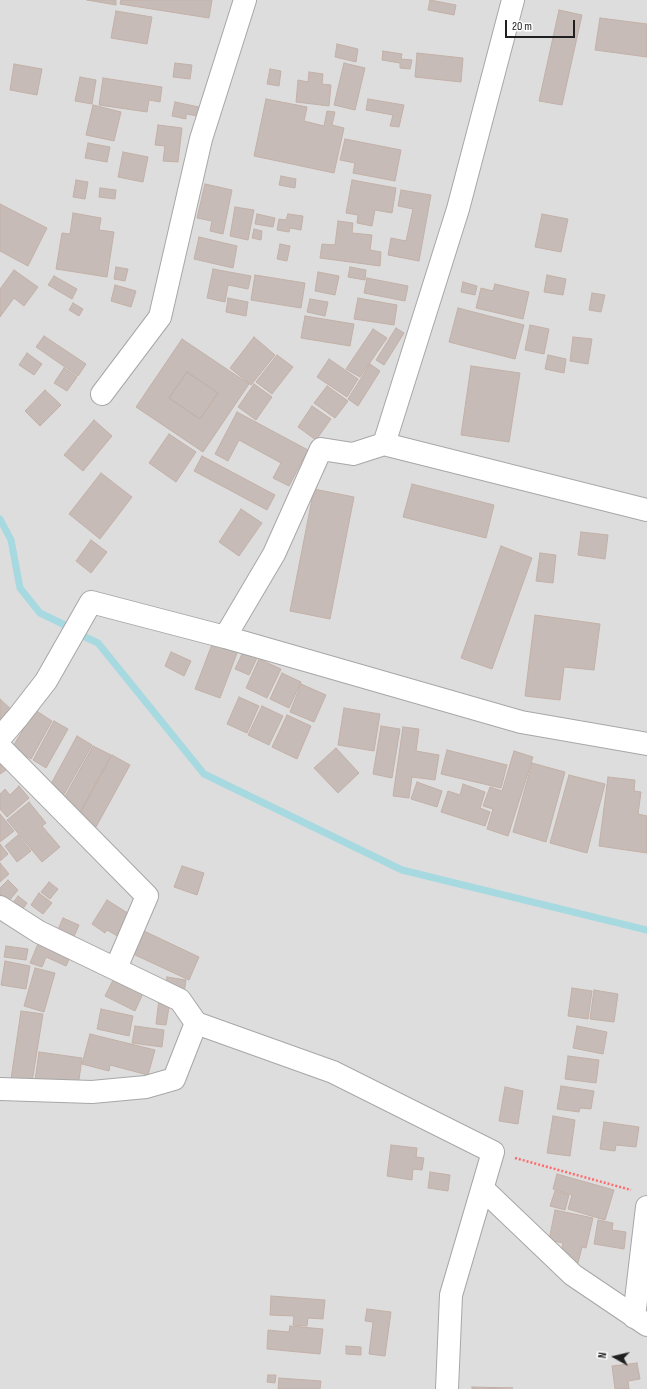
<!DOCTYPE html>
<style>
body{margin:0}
#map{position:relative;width:647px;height:1389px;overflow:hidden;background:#f1ece7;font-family:"Sofia Sans Condensed",sans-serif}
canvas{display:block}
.north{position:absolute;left:595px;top:1337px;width:40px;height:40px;-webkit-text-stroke:3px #fff;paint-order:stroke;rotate:278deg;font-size:11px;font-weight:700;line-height:16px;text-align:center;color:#202020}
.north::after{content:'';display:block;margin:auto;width:14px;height:18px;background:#202020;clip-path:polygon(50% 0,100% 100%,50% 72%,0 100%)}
.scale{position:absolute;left:505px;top:20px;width:70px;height:18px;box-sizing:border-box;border:2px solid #202020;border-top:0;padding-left:5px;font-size:12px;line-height:14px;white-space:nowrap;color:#202020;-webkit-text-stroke:3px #fff;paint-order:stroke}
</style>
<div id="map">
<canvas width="647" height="1389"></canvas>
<div class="north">N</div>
<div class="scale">20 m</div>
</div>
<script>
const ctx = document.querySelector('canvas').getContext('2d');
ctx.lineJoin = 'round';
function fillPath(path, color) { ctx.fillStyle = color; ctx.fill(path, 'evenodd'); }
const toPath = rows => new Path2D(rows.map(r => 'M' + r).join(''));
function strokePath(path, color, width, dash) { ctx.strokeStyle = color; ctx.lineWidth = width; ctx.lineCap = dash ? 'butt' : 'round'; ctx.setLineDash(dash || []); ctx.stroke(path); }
fillPath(toPath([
 [0,0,647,0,647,1389,0,1389]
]), '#dedddd');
strokePath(toPath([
 [0,519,11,540,20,588,40,613,69,627],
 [81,635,98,643,204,774,402,870,647,930]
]), '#a6d9e0', 7);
const building = toPath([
 [87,0,116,0,116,5,87,0],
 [121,0,212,0,209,18,120,4,121,0],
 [430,0,456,5,454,15,428,10,430,0],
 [559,10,582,15,562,105,539,101,559,10],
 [116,11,152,17,147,44,111,38,116,11],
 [600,18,647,24,647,57,595,50,600,18],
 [337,44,358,49,356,62,335,57,337,44],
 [383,51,402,54,401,59,412,60,410,69,400,68,400,63,382,60,383,51],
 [417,53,463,58,461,82,415,77,417,53],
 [175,63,192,65,190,79,173,77,175,63],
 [344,63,365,68,355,110,334,105,344,63],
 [14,64,42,69,37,95,10,90,14,64],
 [270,69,281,71,279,86,267,84,270,69],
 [309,72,323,74,322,84,331,85,329,106,296,102,298,80,308,82,309,72],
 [80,77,96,80,92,104,75,101,80,77],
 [103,78,162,87,160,102,149,100,147,112,99,105,103,78],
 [266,99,307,107,304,121,324,126,327,111,335,112,332,125,344,128,334,173,254,156,266,99],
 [368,99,404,105,399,127,390,126,393,115,366,110,368,99],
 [175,102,199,107,198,116,186,114,186,119,172,116,175,102],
 [93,105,121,112,114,141,86,135,93,105],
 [158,125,182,128,178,162,163,161,165,146,155,145,158,125],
 [345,139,401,150,395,181,353,173,355,163,340,160,345,139],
 [88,143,110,147,107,162,85,158,88,143],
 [123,152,148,157,143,182,118,177,123,152],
 [281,176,296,179,295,188,279,185,281,176],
 [76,180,88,182,85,199,73,197,76,180],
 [352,180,396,188,392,213,375,210,372,226,357,223,358,215,346,213,352,180],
 [205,184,232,190,223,234,210,231,212,221,197,218,205,184],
 [100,188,116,190,115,199,99,197,100,188],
 [401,190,431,195,419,261,388,255,391,238,406,241,413,209,398,206,401,190],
 [0,204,47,228,28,266,0,251,0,204],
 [235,207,254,210,248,240,230,236,235,207],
 [73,213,101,218,99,230,114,232,107,277,56,269,62,233,70,234,73,213],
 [257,214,275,218,273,227,255,224,257,214],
 [288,214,303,216,301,230,290,228,289,232,277,230,279,219,286,220,288,214],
 [542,214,568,219,561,252,535,247,542,214],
 [338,221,353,223,352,233,372,235,370,250,381,252,380,266,320,258,322,244,335,245,338,221],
 [254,229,262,231,261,240,252,238,254,229],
 [199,237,237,246,233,268,194,259,199,237],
 [280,244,290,246,287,261,277,259,280,244],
 [116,267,128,269,125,281,114,279,116,267],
 [350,267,366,270,365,280,348,277,350,267],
 [213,269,251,276,248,289,228,285,225,302,207,298,213,269],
 [14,270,38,287,24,306,14,298,0,317,0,289,14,270],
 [318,272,339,276,335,295,315,291,318,272],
 [255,275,305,283,301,308,251,300,255,275],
 [547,275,566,279,563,295,544,292,547,275],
 [54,276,77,289,72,299,48,285,54,276],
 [367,278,408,286,405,301,364,293,367,278],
 [463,282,477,286,475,295,461,292,463,282],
 [495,284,529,292,523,319,476,308,481,288,493,291,495,284],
 [115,285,136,291,131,307,111,301,115,285],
 [592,293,605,295,601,312,589,310,592,293],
 [228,298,248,302,246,316,226,312,228,298],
 [358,298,397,305,394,325,354,319,358,298],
 [310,299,328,302,325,316,307,312,310,299],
 [73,303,83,309,79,316,69,310,73,303],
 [458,308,524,325,515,359,449,342,458,308],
 [305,316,354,324,350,346,301,338,305,316],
 [530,325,549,329,544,354,525,350,530,325],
 [396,328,404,333,384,365,376,360,396,328],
 [373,329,387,338,360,377,346,369,373,329],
 [44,336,86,364,78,376,36,347,44,336],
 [254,337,275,355,251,385,230,368,254,337],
 [573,337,592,339,588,364,570,361,573,337],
 [182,339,249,384,203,452,136,407,182,339],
 [187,372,218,393,200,419,169,398,187,372],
 [27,353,42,364,34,375,19,365,27,353],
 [277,355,293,367,272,394,256,382,277,355],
 [548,355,566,359,564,373,545,369,548,355],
 [329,359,358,379,347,397,317,377,329,359],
 [370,364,380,371,358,406,348,399,370,364],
 [471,366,520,373,509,442,461,435,471,366],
 [64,368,77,377,67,391,54,383,64,368],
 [187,372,218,393,200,419,169,398,187,372],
 [254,384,272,397,256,420,238,407,254,384],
 [327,386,348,401,335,418,314,403,327,386],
 [45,390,61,405,40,426,25,411,45,390],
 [312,406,331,419,316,440,298,427,312,406],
 [237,412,308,450,289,486,273,478,281,463,239,440,228,461,215,454,237,412],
 [94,420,112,436,83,471,64,455,94,420],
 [169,434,196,452,176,482,149,463,169,434],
 [202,456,275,495,267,510,194,471,202,456],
 [101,473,132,497,100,539,69,514,101,473],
 [412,484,494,505,486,538,403,517,412,484],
 [314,489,354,497,330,619,290,611,314,489],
 [241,509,262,523,239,556,219,542,241,509],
 [581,532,608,535,605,559,578,555,581,532],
 [91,540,107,552,91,573,76,561,91,540],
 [501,546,532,558,492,669,461,658,501,546],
 [540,553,556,555,553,583,536,581,540,553],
 [535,615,600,624,594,670,564,667,560,700,525,696,535,615],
 [214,639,239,648,220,698,195,689,214,639],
 [171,652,191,661,184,676,165,666,171,652],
 [243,652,257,658,249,675,235,669,243,652],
 [259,659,281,669,267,698,246,688,259,659],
 [282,673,301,682,289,708,270,699,282,673],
 [301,684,326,695,314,722,290,712,301,684],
 [239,697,259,706,247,733,227,724,239,697],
 [0,699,14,712,0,728,0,699],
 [262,706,283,716,269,745,248,735,262,706],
 [344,708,380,714,374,751,338,745,344,708],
 [35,710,52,721,31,759,12,748,35,710],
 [287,715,311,726,297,759,272,747,287,715],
 [54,721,68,729,46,768,33,760,54,721],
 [381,726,400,729,392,778,373,774,381,726],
 [403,727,419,729,416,751,439,755,435,780,412,777,409,798,393,796,403,727],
 [77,736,92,745,62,798,51,784,77,736],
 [93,746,111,755,78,816,63,800,93,746],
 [336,748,359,773,338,793,314,768,336,748],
 [447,750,507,765,501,788,441,774,447,750],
 [514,751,533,757,508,836,487,829,493,809,483,806,490,787,502,791,514,751],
 [0,755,9,768,0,774,0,755],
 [112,755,130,765,96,827,78,817,112,755],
 [532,763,565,772,546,842,513,832,532,763],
 [569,775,605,784,587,853,550,843,569,775],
 [608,777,635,780,634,791,641,792,638,814,647,816,647,853,599,846,608,777],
 [417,782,442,791,437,807,411,799,417,782],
 [463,784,485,792,480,808,490,812,485,826,441,812,448,791,460,795,463,784],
 [19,786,29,798,7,817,0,809,0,794,5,789,10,795,19,786],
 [29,802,46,823,42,826,60,847,42,862,7,820,29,802],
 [0,814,14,831,0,842,0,814],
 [18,835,31,851,17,862,5,846,18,835],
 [0,844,8,854,0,861,0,844],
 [0,863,9,874,0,882,0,863],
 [182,866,204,873,197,895,174,887,182,866],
 [8,880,18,890,8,902,0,894,0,888,8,880],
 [49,882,58,889,50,899,41,892,49,882],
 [39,893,52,903,43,914,31,905,39,893],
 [18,896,27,903,19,914,10,907,18,896],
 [107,900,134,917,121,938,107,930,105,933,92,924,107,900],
 [63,918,79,925,72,941,56,934,63,918],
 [144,931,199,957,189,980,133,954,144,931],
 [40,939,72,953,66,966,46,957,42,967,30,963,40,939],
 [6,946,28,949,26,960,4,957,6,946],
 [5,961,30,966,26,989,1,985,5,961],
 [35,968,55,973,44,1012,24,1006,35,968],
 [116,974,145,989,135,1011,105,996,116,974],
 [167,977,186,980,184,993,165,990,167,977],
 [572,988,592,991,588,1019,568,1016,572,988],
 [594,990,618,994,614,1022,590,1019,594,990],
 [159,999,170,1001,166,1025,156,1024,159,999],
 [101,1009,133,1016,129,1036,97,1029,101,1009],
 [21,1011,43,1014,32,1082,11,1079,21,1011],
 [135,1026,164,1030,162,1047,132,1043,135,1026],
 [577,1026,607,1032,603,1054,573,1048,577,1026],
 [90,1034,155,1050,148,1075,110,1065,109,1071,82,1064,90,1034],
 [39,1052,82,1058,78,1087,35,1080,39,1052],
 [568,1056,599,1060,596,1083,565,1079,568,1056],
 [561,1086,594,1091,591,1109,580,1108,579,1112,557,1109,561,1086],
 [505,1087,523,1091,518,1124,499,1121,505,1087],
 [553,1116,575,1120,570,1156,547,1153,553,1116],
 [604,1122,639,1127,636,1147,616,1145,615,1151,600,1149,604,1122],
 [391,1145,417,1148,416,1157,424,1158,422,1170,413,1169,412,1180,387,1176,391,1145],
 [430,1172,450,1175,448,1191,428,1188,430,1172],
 [557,1174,614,1190,605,1220,568,1209,572,1195,553,1189,557,1174],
 [555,1191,569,1195,565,1210,550,1206,555,1191],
 [555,1210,593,1218,586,1248,582,1247,578,1263,560,1259,563,1243,549,1240,555,1210],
 [598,1220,613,1223,612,1230,626,1232,624,1249,594,1244,598,1220],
 [271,1296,325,1300,323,1319,308,1318,307,1326,293,1325,294,1316,270,1315,271,1296],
 [367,1309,391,1312,385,1356,369,1354,373,1322,365,1321,367,1309],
 [290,1326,323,1329,320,1354,267,1349,268,1330,289,1332,290,1326],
 [346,1346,361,1347,361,1355,346,1354,346,1346],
 [637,1363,640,1379,628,1381,629,1389,615,1389,612,1366,637,1363],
 [268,1375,276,1375,275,1383,267,1382,268,1375],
 [279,1378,321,1381,320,1389,278,1389,279,1378],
 [472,1387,513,1388,472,1389,472,1387]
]);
fillPath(building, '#c6bbb6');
strokePath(building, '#c3b1a8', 1);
const minor = toPath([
 [102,394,160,317,201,139,245,0],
 [384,444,458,209,513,0],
 [225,637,521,722,647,744],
 [0,738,18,717,46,681,91,602,225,637,274,554,321,449,353,454,384,444,647,510],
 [0,747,147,896,116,968],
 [0,907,39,932,180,1000,196,1023,333,1072,493,1152,451,1295,447,1389],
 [0,1089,92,1092,146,1087,174,1079,196,1023],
 [483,1189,573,1275,647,1325],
 [634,1317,647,1207]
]);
strokePath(minor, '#a7a7a7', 24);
strokePath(toPath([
 [515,1158,631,1190]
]), '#fe6b6d', 2.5, [2, 2]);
strokePath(minor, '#fff', 22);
</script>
